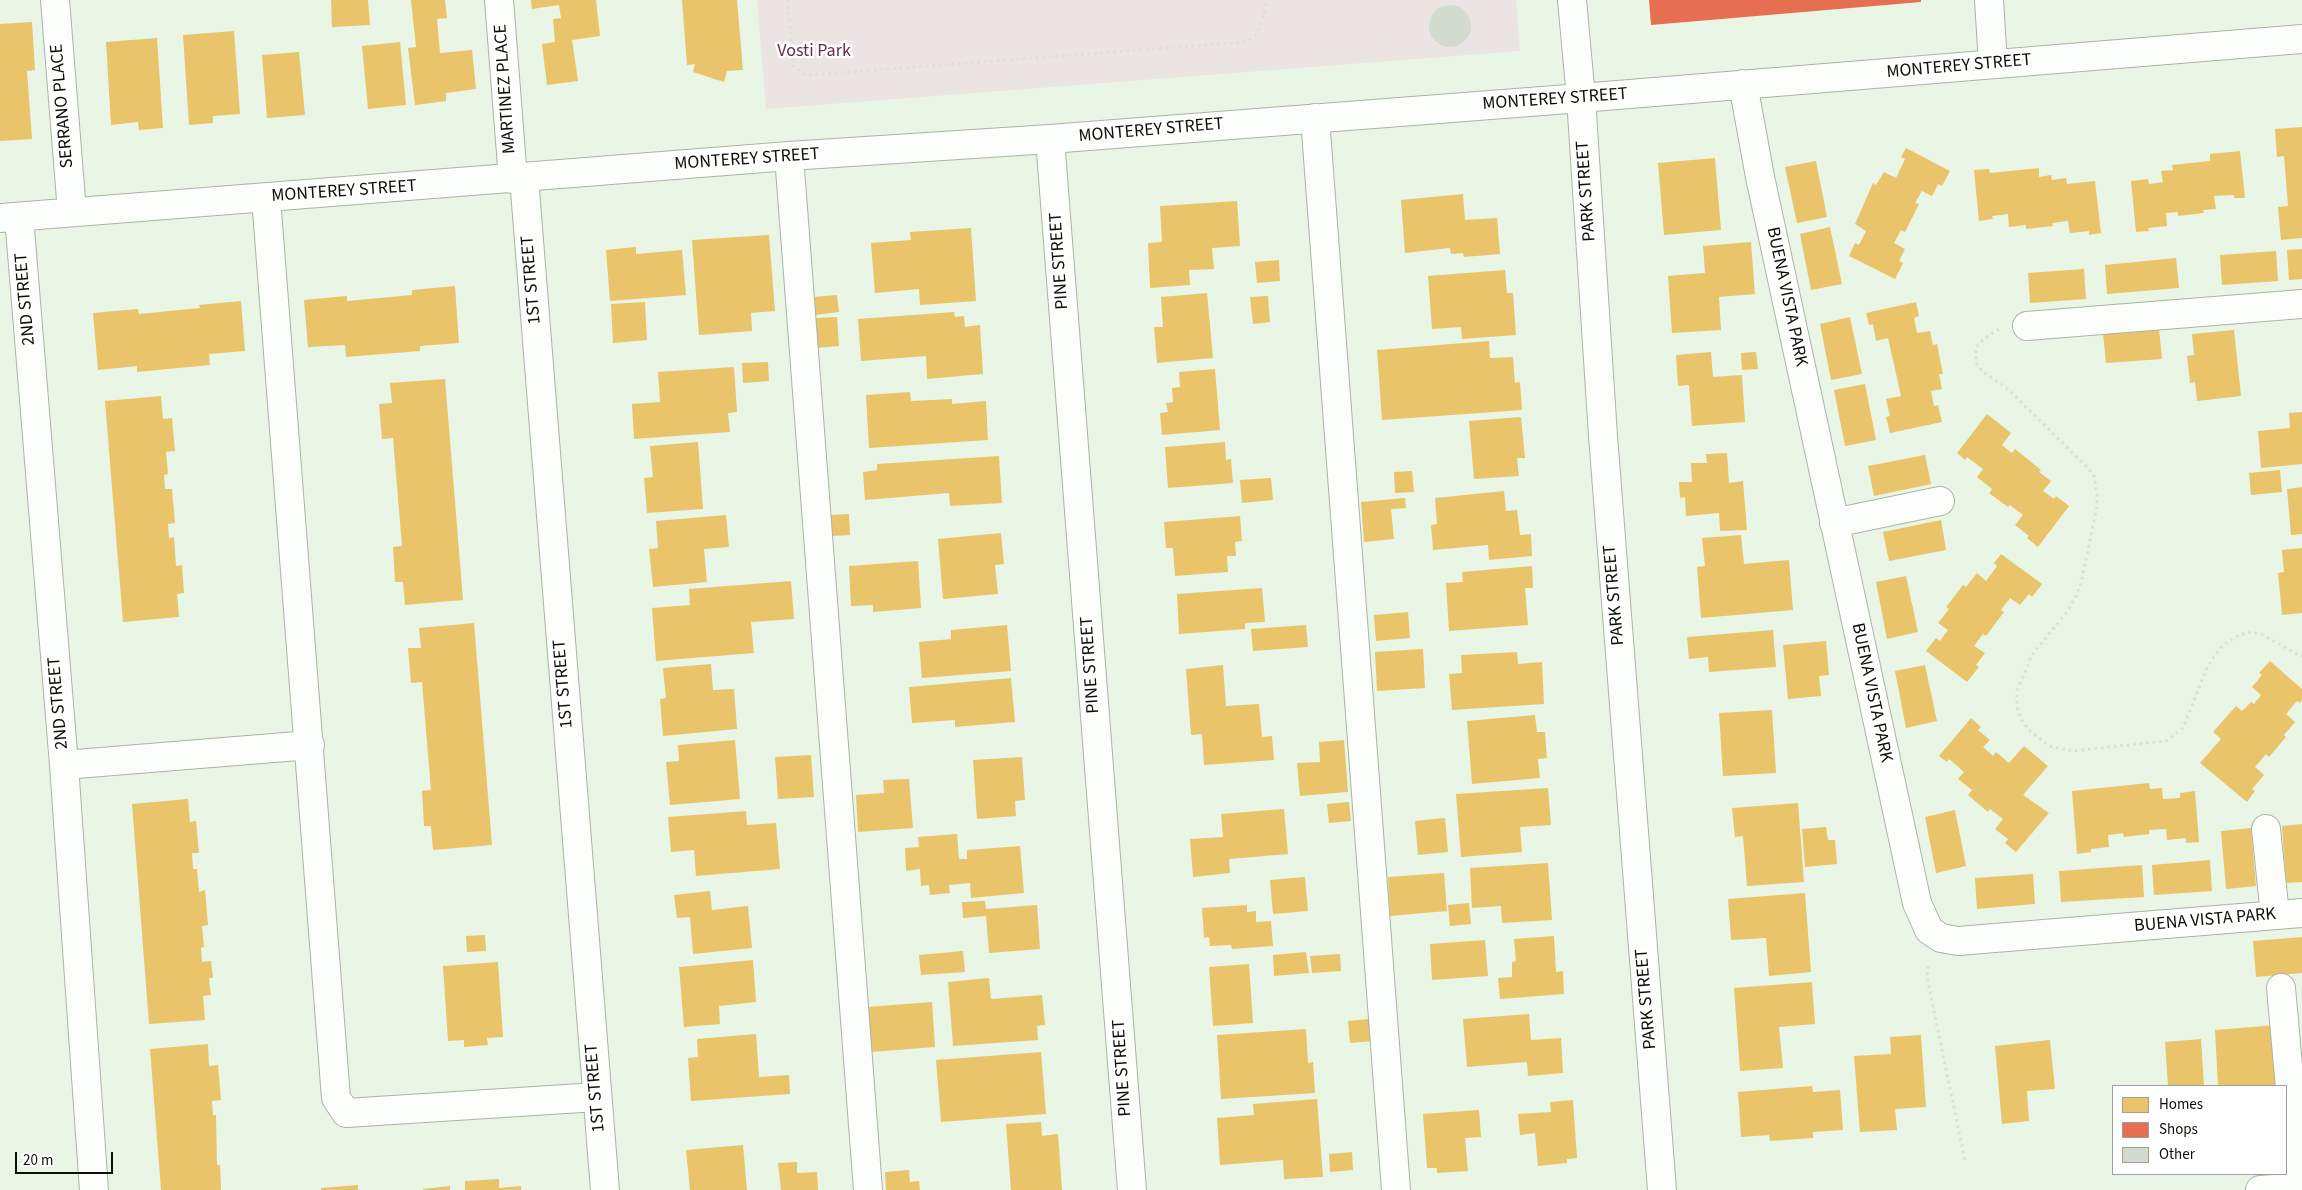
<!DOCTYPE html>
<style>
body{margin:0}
#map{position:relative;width:2302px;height:1190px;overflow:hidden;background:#e9f6e5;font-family:"Source Sans 3",sans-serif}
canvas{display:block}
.legend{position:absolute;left:2112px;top:1085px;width:175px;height:90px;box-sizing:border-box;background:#fff;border:1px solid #9da09c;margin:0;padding:6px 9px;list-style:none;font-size:15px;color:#091107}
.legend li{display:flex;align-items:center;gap:10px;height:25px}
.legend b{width:25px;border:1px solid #9da09c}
.scale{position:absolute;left:15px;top:1152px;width:98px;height:22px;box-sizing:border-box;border:2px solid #091107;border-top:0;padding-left:6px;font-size:15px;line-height:18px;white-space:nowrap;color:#091107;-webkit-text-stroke:4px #fff;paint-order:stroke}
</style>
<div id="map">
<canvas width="2302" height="1190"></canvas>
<ul class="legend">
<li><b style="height:14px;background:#e9c46a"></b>Homes</li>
<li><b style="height:14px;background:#e76f51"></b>Shops</li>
<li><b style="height:14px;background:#d2dcce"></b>Other</li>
</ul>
<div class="scale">20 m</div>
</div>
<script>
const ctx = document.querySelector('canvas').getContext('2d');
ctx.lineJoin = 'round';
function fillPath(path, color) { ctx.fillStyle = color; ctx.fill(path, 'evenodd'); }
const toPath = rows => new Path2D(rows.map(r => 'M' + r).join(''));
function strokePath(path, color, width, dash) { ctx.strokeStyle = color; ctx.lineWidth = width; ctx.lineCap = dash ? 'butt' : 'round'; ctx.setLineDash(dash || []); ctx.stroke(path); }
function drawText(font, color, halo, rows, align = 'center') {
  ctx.font = font + ' "Source Sans 3",sans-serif'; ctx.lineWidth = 5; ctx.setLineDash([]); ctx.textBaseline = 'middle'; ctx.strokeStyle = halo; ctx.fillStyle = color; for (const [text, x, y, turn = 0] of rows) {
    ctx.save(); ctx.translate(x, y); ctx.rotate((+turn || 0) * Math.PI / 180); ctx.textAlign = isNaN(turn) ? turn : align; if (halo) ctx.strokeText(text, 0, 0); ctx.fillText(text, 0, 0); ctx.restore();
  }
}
fillPath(toPath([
 [757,0,1516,0,1520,51,766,109]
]), '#ece4e2');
fillPath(toPath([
 [331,0,368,0,370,25,332,27],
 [411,0,445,0,447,18,437,19,440,53,472,50,476,89,446,93,446,101,415,105,408,48,416,47],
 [531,0,596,0,600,36,572,40,578,81,547,85,542,44,555,42,553,19,561,18,559,5,532,9],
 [682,0,737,0,743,70,727,71,724,82,693,72,695,64,687,65],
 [32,22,35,70,27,71,32,139,0,141,0,24],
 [234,31,240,114,213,116,213,123,189,125,183,35],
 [157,38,163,128,139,130,138,122,111,125,106,42],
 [400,42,406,105,368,109,362,46],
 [299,52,305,115,267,118,262,55],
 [2302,127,2302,238,2281,240,2278,207,2288,206,2284,156,2277,157,2275,129],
 [1906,148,1950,171,1942,186,1938,184,1932,196,1922,191,1915,203,1919,204,1905,232,1901,230,1894,243,1905,249,1899,261,1903,263,1895,279,1849,256,1855,243,1859,245,1866,231,1855,224,1873,183,1876,185,1884,172,1896,178,1905,159,1901,157],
 [2240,151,2245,198,2234,198,2234,195,2214,196,2216,209,2203,210,2204,213,2178,216,2178,212,2166,213,2167,226,2148,228,2149,231,2136,232,2131,181,2148,179,2149,184,2163,182,2161,171,2173,170,2172,165,2210,161,2210,154],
 [1715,158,1721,230,1664,235,1658,163],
 [1816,161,1827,217,1797,223,1785,167],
 [2039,168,2039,177,2051,175,2052,180,2066,178,2067,184,2095,181,2101,233,2089,235,2089,231,2070,233,2068,221,2052,223,2053,226,2026,229,2026,225,2009,227,2008,214,1992,216,1993,219,1979,221,1974,170,1989,169,1990,173],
 [1463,194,1465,220,1497,218,1500,254,1464,257,1463,253,1451,254,1450,248,1405,253,1401,200],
 [1237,201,1240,246,1212,248,1214,269,1189,270,1190,285,1150,288,1148,243,1162,242,1160,206],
 [1830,227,1842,284,1811,290,1800,234],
 [971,228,976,301,920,305,919,289,875,293,871,243,911,240,910,232],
 [769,235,775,311,751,313,752,331,699,335,692,240],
 [1751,242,1755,294,1719,297,1721,330,1672,333,1668,276,1705,273,1703,246],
 [636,247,636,254,682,250,686,295,610,301,606,250],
 [2302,249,2302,279,2289,280,2287,250],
 [2276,251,2278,281,2222,285,2220,255],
 [2176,258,2179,288,2107,294,2105,265],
 [1279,260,1280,281,1257,283,1255,262],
 [2084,269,2086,299,2030,303,2028,273],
 [1505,270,1507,293,1513,293,1516,335,1462,339,1461,327,1432,329,1428,276],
 [455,286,459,343,420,346,420,351,346,357,345,345,308,347,304,300,347,296,347,301,412,295,412,290],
 [1207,293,1213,358,1157,363,1154,327,1163,327,1161,297],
 [837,295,839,312,815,315,813,297],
 [1268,296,1270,322,1253,324,1250,297],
 [241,301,245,351,209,354,210,365,137,372,137,366,98,370,93,313,138,309,139,314,200,308,199,305],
 [645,302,647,340,613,343,611,304],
 [1916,302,1919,316,1914,318,1917,333,1930,331,1933,345,1937,344,1943,374,1939,374,1942,389,1931,391,1934,406,1938,405,1942,422,1890,433,1886,417,1890,416,1886,399,1901,396,1888,338,1876,341,1873,324,1869,325,1866,313],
 [954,312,955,317,964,316,965,327,980,325,983,374,927,379,926,356,861,361,858,319],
 [837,317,839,346,817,348,815,318],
 [1850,317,1862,374,1831,380,1820,324],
 [2159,329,2162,359,2106,363,2103,333],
 [2234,330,2241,396,2197,401,2195,382,2190,383,2187,356,2194,355,2192,334],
 [1489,341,1490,358,1513,357,1515,383,1520,382,1522,410,1382,420,1377,350],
 [1711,352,1713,377,1742,375,1745,422,1692,426,1689,385,1678,386,1676,355],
 [1756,352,1758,369,1742,370,1741,353],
 [768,362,769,381,743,383,742,363],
 [734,367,737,412,728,413,730,432,634,439,632,404,660,402,658,372],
 [1215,369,1220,430,1162,435,1160,413,1168,412,1166,403,1173,402,1172,388,1180,387,1179,372],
 [445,379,463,600,405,605,403,582,395,582,393,547,402,546,393,438,382,439,379,404,392,403,390,383],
 [1865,384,1876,440,1845,446,1834,390],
 [910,392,911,401,952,399,952,404,986,401,988,440,869,448,866,395],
 [161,396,163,419,172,418,175,451,166,452,168,474,164,475,165,489,172,489,175,523,168,524,169,538,174,537,176,566,182,565,184,593,177,594,179,617,123,622,105,401],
 [2302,412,2302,464,2261,468,2258,431,2290,428,2289,413],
 [1987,414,2011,433,2002,445,2012,453,2015,449,2041,470,2039,472,2051,481,2043,491,2054,499,2056,496,2069,506,2038,547,2027,538,2029,536,2015,525,2023,515,2010,505,2008,507,1989,493,1992,489,1977,477,1983,469,1967,457,1965,460,1957,453],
 [1521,417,1525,458,1517,458,1519,476,1474,479,1469,421],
 [698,442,703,509,647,513,644,478,653,477,650,446],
 [1225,442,1226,460,1231,459,1233,483,1168,488,1165,447],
 [1727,453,1729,483,1743,481,1747,530,1720,531,1719,513,1686,516,1685,497,1680,498,1679,482,1692,482,1691,463,1707,463,1706,454],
 [1925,455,1931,484,1874,496,1868,466],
 [999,456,1002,503,950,506,949,493,865,500,863,472,877,470,877,464],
 [2280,470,2282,492,2251,495,2249,473],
 [1412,471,1414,492,1395,493,1394,472],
 [1271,478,1273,500,1242,503,1240,480],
 [2302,487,2302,534,2291,535,2287,489],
 [1504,491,1506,511,1517,510,1520,535,1531,534,1532,556,1489,560,1488,545,1433,550,1431,525,1437,524,1435,498],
 [1405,498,1406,508,1391,509,1394,539,1364,542,1361,502],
 [849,514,850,535,831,536,830,515],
 [726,515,729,547,704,549,707,582,653,587,649,549,658,548,656,521],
 [1240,516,1242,541,1235,542,1236,556,1227,556,1228,572,1175,576,1173,548,1166,548,1164,522],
 [1941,520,1946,550,1889,561,1883,532],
 [1001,533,1004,564,995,565,998,594,943,599,938,539],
 [1741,535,1744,564,1789,560,1793,610,1701,618,1697,567,1705,566,1702,538],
 [2302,548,2302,613,2282,615,2278,573,2284,572,2282,550],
 [2001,554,2042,584,2032,597,2029,594,2020,605,2010,598,2001,610,2004,612,1986,636,1983,634,1974,646,1985,653,1976,665,1979,667,1967,682,1926,651,1936,638,1940,641,1948,630,1938,623,1949,609,1946,607,1963,585,1966,587,1977,573,1986,581,1997,566,1994,563],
 [918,561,921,608,873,612,873,605,851,606,849,566],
 [1532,566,1533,588,1525,588,1528,625,1449,631,1446,583,1463,582,1462,572],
 [1906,576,1918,632,1887,639,1876,582],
 [791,581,794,619,751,622,754,653,656,661,652,608,690,605,689,589],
 [1262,588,1265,622,1245,623,1245,629,1179,634,1177,594],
 [1408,612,1410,638,1376,641,1374,615],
 [474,623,492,845,433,850,431,826,424,826,422,791,431,790,422,682,411,683,408,648,421,648,419,628],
 [1007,625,1011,671,922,678,919,642,951,639,951,630],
 [1306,625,1308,647,1253,651,1251,629],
 [1773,630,1776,667,1709,672,1708,657,1689,659,1687,637],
 [1826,641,1829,675,1819,676,1821,696,1788,699,1783,645],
 [1423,649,1425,688,1377,691,1375,652],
 [1517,652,1518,664,1542,662,1544,704,1452,710,1449,674,1462,673,1461,655],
 [2270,661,2302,689,2302,700,2300,703,2297,701,2286,714,2295,722,2284,735,2286,737,2269,757,2266,754,2255,767,2264,775,2252,789,2255,791,2247,802,2200,763,2221,739,2213,732,2236,706,2242,711,2251,702,2254,704,2261,695,2252,687,2262,675,2259,673],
 [711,664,713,690,734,689,737,729,663,736,660,699,666,698,663,668],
 [1223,665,1226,706,1259,704,1262,737,1272,736,1274,760,1204,765,1202,734,1191,735,1186,669],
 [1925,665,1937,721,1906,728,1895,671],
 [1011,678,1015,722,955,727,955,720,912,723,909,687],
 [1772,710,1776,773,1723,776,1719,713],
 [1535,715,1537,732,1545,732,1547,758,1538,759,1540,778,1472,784,1467,721],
 [1971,718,1981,727,1978,730,1990,740,1983,747,1993,756,1996,752,2009,763,2024,746,2048,766,2023,795,2049,813,2016,852,2005,843,2008,839,1995,829,2003,819,1990,809,1988,812,1968,795,1972,790,1958,779,1964,772,1949,759,1947,762,1939,756],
 [735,740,740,799,670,805,666,762,679,761,678,745],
 [1344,740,1348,792,1300,796,1297,763,1320,762,1319,742],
 [811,755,814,797,778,799,775,757],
 [1022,757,1025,800,1015,801,1016,816,977,819,973,760],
 [909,779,913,828,858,832,856,795,884,793,883,780],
 [2149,783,2150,789,2162,788,2163,799,2180,798,2180,793,2195,791,2199,842,2186,843,2186,838,2167,840,2166,829,2149,830,2149,834,2124,837,2123,833,2108,835,2109,847,2091,849,2091,852,2077,854,2072,791],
 [1548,788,1551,825,1520,827,1522,852,1461,857,1456,794],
 [188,799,190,822,196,821,199,853,192,853,193,869,197,869,199,892,205,890,208,925,202,926,204,947,201,948,202,962,211,961,213,978,209,978,211,995,203,996,205,1020,149,1024,132,804],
 [1349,802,1351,821,1329,823,1327,804],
 [1798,803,1804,882,1747,886,1743,836,1735,837,1732,808],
 [1284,809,1288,854,1229,859,1230,873,1193,877,1190,839,1223,837,1221,814],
 [1955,810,1966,866,1936,873,1925,817],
 [746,811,747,825,776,823,780,869,696,876,694,850,671,852,668,817],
 [1445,818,1448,852,1418,855,1415,821],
 [2302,824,2302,882,2286,883,2282,826],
 [1826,827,1828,840,1835,840,1837,864,1805,867,1802,829],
 [2251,828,2256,886,2226,889,2221,831],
 [957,834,959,859,967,859,967,850,1020,846,1024,893,971,898,970,883,949,885,950,893,930,895,929,885,921,886,920,869,906,871,905,848,919,847,918,837],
 [2210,860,2212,891,2154,895,2152,865],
 [1548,863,1552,920,1502,923,1501,906,1472,908,1470,868],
 [2142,865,2144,897,2061,902,2059,871],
 [1444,873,1447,911,1390,916,1388,877],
 [2033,874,2035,904,1977,909,1975,878],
 [1305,877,1308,911,1273,914,1270,880],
 [710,891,712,910,748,906,752,948,693,954,690,917,677,918,674,895],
 [1805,893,1811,972,1769,976,1766,938,1731,940,1728,899],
 [985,901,986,909,1037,905,1040,949,989,953,986,916,963,918,962,902],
 [1469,903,1471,924,1450,926,1448,905],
 [1247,905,1247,912,1256,911,1256,922,1271,921,1273,946,1232,949,1231,945,1210,946,1209,937,1204,938,1202,908],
 [485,935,486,951,467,952,466,936],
 [1554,936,1556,972,1563,971,1564,994,1500,999,1498,978,1512,977,1512,962,1516,961,1514,939],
 [2302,937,2302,973,2256,977,2253,941],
 [1485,940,1488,976,1432,980,1430,944],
 [963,951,965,972,921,975,919,955],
 [1306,952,1309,973,1274,976,1273,955],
 [1340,954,1341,971,1312,973,1310,956],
 [753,960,756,1002,719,1006,720,1024,684,1027,679,967],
 [498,962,503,1037,487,1038,488,1045,464,1047,464,1040,448,1041,443,966],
 [1249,964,1253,1023,1213,1026,1209,967],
 [989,978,991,999,1042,995,1045,1025,1037,1026,1038,1040,953,1046,948,982],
 [1812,982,1815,1024,1779,1027,1783,1068,1740,1071,1734,988],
 [932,1002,935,1047,871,1052,867,1007],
 [1529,1014,1531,1040,1561,1038,1563,1073,1528,1076,1527,1062,1467,1067,1463,1019],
 [1370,1019,1372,1041,1350,1043,1348,1021],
 [2276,1025,2280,1086,2218,1086,2215,1030],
 [1306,1029,1308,1063,1313,1062,1315,1093,1221,1099,1217,1035],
 [756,1034,759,1077,789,1075,790,1094,691,1101,688,1058,698,1057,697,1039],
 [1921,1035,1926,1107,1895,1109,1897,1130,1860,1132,1854,1056,1891,1054,1890,1037],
 [2201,1039,2204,1086,2168,1086,2165,1042],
 [2050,1040,2055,1089,2027,1091,2029,1121,2002,1124,1995,1046],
 [208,1044,209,1066,218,1065,221,1100,212,1101,213,1115,216,1115,217,1165,220,1165,221,1190,161,1190,150,1049],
 [1041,1052,1046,1114,941,1122,936,1060],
 [1812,1086,1813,1092,1840,1090,1843,1130,1813,1132,1813,1138,1770,1141,1769,1135,1741,1137,1738,1092],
 [1317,1099,1323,1177,1284,1179,1283,1160,1220,1165,1217,1118,1254,1115,1253,1104],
 [1573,1100,1577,1158,1567,1159,1567,1163,1538,1166,1535,1133,1520,1135,1518,1114,1551,1112,1550,1102],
 [1479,1110,1481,1137,1465,1138,1468,1171,1437,1173,1437,1168,1427,1168,1423,1114],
 [1041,1122,1042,1136,1058,1134,1062,1190,1011,1190,1006,1124],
 [743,1145,747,1190,690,1190,686,1150],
 [1352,1152,1353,1170,1330,1172,1329,1154],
 [797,1162,797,1173,817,1172,818,1190,781,1190,778,1163],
 [909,1170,910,1182,919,1181,920,1190,886,1190,885,1172],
 [499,1179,499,1188,521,1186,521,1190,465,1190,465,1181],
 [358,1185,358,1190,321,1190,321,1188],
 [450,1186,450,1190,423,1190,423,1189]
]), '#e9c46a');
fillPath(toPath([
 [1649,0,1921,0,1921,2,1651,25]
]), '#e76f51');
fillPath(toPath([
 '1429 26a21 21 0 1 1 42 0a21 21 0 1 1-42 0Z'
]), '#d2dcce');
const minor = toPath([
 [55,0,72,212],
 [499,0,513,179],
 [1572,0,1581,98,1603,436,1662,1190],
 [1989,0,1993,64],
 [1743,84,1760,177,1917,903,1929,930,1941,938,1958,941,2302,913],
 [1315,118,1396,1190],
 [1050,139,1132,1190],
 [789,156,868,1190],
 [524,178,605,1190],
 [266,198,336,1098,346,1113,597,1097],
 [19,217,64,765,94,1190],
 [0,218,789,156,1050,139,1581,98,2302,39],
 [2027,326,2302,304],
 [1834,523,1940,501],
 [64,765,310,745],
 [2266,829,2275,915],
 [2281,988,2299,1187],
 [2260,1190,2302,1187]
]);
strokePath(minor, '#aab4a7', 30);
strokePath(toPath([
 [787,0,794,66,803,74,808,75,1246,42,1257,34,1268,0],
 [1999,329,1984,339,1976,347,1976,363,1982,371,2009,390,2088,468,2094,476,2097,494,2097,507,2081,583,2075,598,2067,612,2032,655,2017,691,2017,707,2021,719,2029,730,2049,746,2072,751,2166,741,2183,728,2206,670,2214,656,2223,645,2239,635,2252,632,2263,635,2302,657],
 [1928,966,1927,977,1965,1161]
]), '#dbe0da', 3, [2.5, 4]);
strokePath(minor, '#fcfefb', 28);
drawText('18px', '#602f48', '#fff', [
 ["Vosti Park",814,52]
]);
drawText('18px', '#091107', '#fff', [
 ["MONTEREY STREET",1959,67,-5],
 ["MARTINEZ PLACE",506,89,-94],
 ["MONTEREY STREET",1555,100,-4],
 ["SERRANO PLACE",63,106,-95],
 ["MONTEREY STREET",1151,131,-5],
 ["MONTEREY STREET",747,160,-4],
 ["PARK STREET",1587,191,-94],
 ["MONTEREY STREET",344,192,-4],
 ["PINE STREET",1060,261,-94],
 ["1ST STREET",532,280,-95],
 ["BUENA VISTA PARK",1786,297,78],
 ["2ND STREET",26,299,-95],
 ["PARK STREET",1615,595,-95],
 ["PINE STREET",1091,665,-94],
 ["1ST STREET",564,684,-95],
 ["BUENA VISTA PARK",1871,693,78],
 ["2ND STREET",59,703,-95],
 ["BUENA VISTA PARK",2205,921,-5],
 ["PARK STREET",1647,999,-95],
 ["PINE STREET",1123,1068,-94],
 ["1ST STREET",596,1088,-95]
]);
</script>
